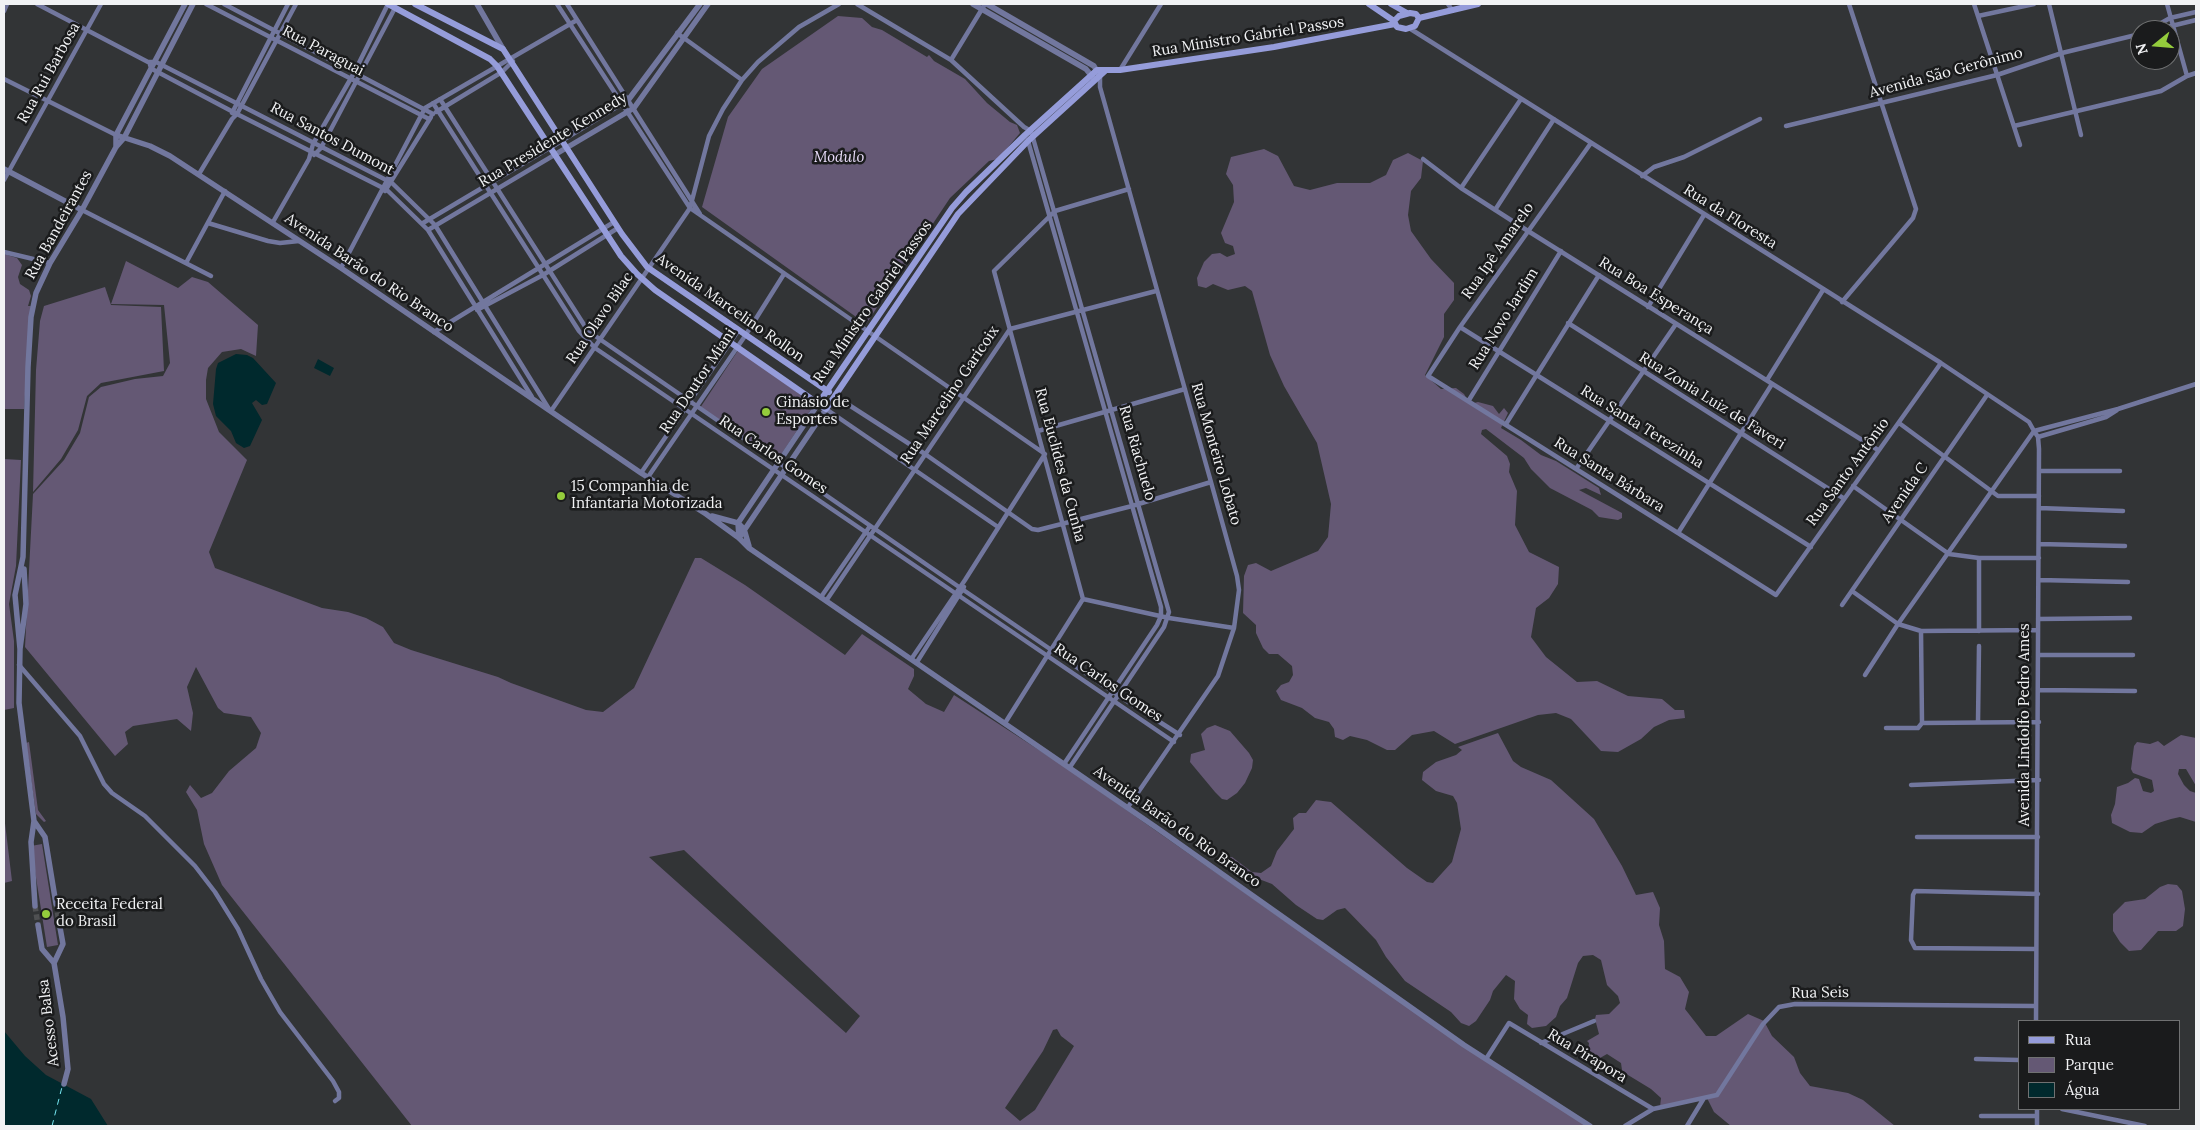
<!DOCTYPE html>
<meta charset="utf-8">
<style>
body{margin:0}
#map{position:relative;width:2200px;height:1130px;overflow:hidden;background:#323436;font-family:Lora,serif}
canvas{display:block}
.frame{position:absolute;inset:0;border:5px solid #f1f2f4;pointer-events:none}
.legend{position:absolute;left:2018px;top:1020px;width:162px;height:90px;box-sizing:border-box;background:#1a1b1c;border:1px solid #707172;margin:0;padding:6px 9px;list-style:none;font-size:15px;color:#f1f2f4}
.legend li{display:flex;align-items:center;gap:10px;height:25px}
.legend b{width:25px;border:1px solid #707172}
.north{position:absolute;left:2130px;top:20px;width:50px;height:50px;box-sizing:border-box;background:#1a1b1c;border:1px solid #707172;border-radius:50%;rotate:253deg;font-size:14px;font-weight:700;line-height:20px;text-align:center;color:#f1f2f4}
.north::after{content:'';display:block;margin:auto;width:18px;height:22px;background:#94cc3c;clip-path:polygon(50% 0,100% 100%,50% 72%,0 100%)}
</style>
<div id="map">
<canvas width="2200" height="1130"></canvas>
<div class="frame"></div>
<ul class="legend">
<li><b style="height:6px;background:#959cda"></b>Rua</li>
<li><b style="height:14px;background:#645874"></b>Parque</li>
<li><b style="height:14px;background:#00292d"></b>Água</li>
</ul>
<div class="north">N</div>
</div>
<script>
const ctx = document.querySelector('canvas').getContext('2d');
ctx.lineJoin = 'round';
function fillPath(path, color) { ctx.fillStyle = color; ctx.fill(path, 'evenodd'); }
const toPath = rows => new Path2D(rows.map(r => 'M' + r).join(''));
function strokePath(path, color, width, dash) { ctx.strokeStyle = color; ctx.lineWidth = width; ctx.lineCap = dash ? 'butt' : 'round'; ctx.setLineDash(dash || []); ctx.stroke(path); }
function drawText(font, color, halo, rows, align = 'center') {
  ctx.font = font + ' Lora,serif'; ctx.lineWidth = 5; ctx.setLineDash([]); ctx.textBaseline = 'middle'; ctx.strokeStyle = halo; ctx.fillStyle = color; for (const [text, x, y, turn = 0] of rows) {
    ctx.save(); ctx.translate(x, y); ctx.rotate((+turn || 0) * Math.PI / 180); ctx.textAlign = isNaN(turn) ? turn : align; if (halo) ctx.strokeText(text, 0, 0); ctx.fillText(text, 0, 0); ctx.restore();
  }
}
fillPath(toPath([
 [838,16,862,18,872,27,882,30,927,57,929,55,934,61,965,79,987,103,1010,122,1017,125,1020,133,998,159,989,161,950,198,866,324,702,207,728,117,762,69],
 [1264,149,1278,156,1294,186,1310,190,1337,183,1370,183,1386,175,1393,160,1408,153,1423,161,1421,178,1411,191,1408,215,1411,231,1431,259,1454,283,1454,300,1444,314,1444,337,1425,375,1441,389,1456,388,1464,394,1470,404,1478,402,1493,406,1499,414,1504,408,1508,413,1501,428,1521,440,1541,455,1556,461,1599,488,1601,495,1586,488,1579,490,1622,513,1622,518,1618,520,1599,517,1592,510,1550,488,1531,469,1524,458,1486,429,1482,430,1481,434,1507,456,1510,464,1509,472,1517,491,1515,525,1529,552,1559,567,1558,584,1549,598,1536,608,1531,637,1546,657,1577,682,1597,681,1628,696,1662,699,1675,710,1684,710,1685,718,1669,720,1654,727,1641,739,1618,752,1601,751,1571,719,1556,713,1538,715,1455,744,1434,731,1412,735,1395,750,1387,750,1367,740,1350,736,1343,740,1335,737,1334,729,1329,722,1315,718,1302,708,1281,700,1276,691,1281,685,1289,682,1293,675,1292,666,1278,654,1269,654,1263,648,1256,633,1256,625,1243,613,1244,576,1248,565,1256,563,1271,571,1318,551,1328,537,1331,504,1317,443,1284,386,1270,355,1252,291,1245,286,1228,290,1213,284,1206,288,1198,286,1197,278,1204,262,1212,254,1220,253,1227,257,1235,254,1233,246,1225,243,1221,233,1234,202,1233,185,1226,174,1231,157],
 [4,254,17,258,22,265,18,277,20,284,29,290,31,296,28,306,31,306,24,409,4,409],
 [126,261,178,288,192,277,208,282,258,325,256,356,241,349,222,352,208,368,206,380,206,399,219,432,247,460,209,552,215,568,322,608,348,612,366,618,383,627,394,643,411,650,498,677,511,683,586,710,603,712,634,688,695,558,701,558,745,585,845,655,862,634,914,669,914,676,908,689,926,704,944,712,954,695,1062,765,1465,1047,1588,1126,412,1126,222,885,204,844,197,810,186,792,190,785,201,798,212,793,229,771,256,748,261,733,251,717,224,713,218,708,196,667,187,687,193,713,191,731,177,719,133,726,125,732,128,744,115,756,25,647,33,494,64,460,80,433,89,397,101,387,135,379,163,376,170,363,164,305,111,304],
 [684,850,860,1016,846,1033,649,857],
 [1057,1029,1061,1036,1074,1046,1035,1110,1020,1121,1005,1108,1043,1051,1053,1030],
 [105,287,111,305,161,307,164,371,101,383,87,396,78,430,61,459,33,492,36,370,40,321,44,306],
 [739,349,814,405,778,459,700,408],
 [4,459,21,460,16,566,9,604,14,641,14,708,4,710],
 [1215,725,1230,731,1249,753,1253,760,1252,768,1245,783,1237,793,1227,800,1222,799,1215,792,1190,762,1191,754,1205,750,1201,734,1207,728],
 [1498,733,1513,761,1521,767,1551,780,1594,819,1622,866,1636,895,1653,892,1660,908,1659,925,1664,941,1665,969,1680,977,1689,992,1685,1009,1706,1036,1716,1036,1748,1014,1764,1021,1772,1036,1794,1057,1800,1073,1810,1086,1848,1093,1863,1100,1895,1126,1731,1126,1714,1112,1706,1096,1660,1107,1661,1098,1651,1089,1628,1075,1622,1070,1621,1063,1607,1054,1600,1058,1588,1051,1589,1043,1587,1041,1599,1034,1595,1019,1596,1015,1609,1014,1620,1003,1618,996,1607,985,1601,960,1593,955,1583,956,1578,963,1567,998,1560,1006,1556,1017,1546,1026,1532,1028,1527,1024,1528,1015,1520,1009,1514,999,1515,981,1506,975,1493,991,1490,1000,1476,1021,1469,1026,1461,1023,1451,1012,1405,981,1386,957,1376,940,1345,908,1337,910,1323,920,1317,919,1296,905,1272,884,1251,876,1224,858,1232,857,1252,872,1261,873,1271,866,1277,851,1294,829,1293,818,1299,813,1306,813,1316,800,1323,801,1331,802,1407,868,1427,882,1433,883,1452,862,1461,829,1457,803,1453,796,1436,791,1422,780,1423,772,1436,762,1456,755,1462,750,1458,747],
 [2181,735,2196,738,2196,786,2186,769,2179,769,2178,774,2184,785,2190,791,2196,793,2196,822,2180,817,2171,819,2155,824,2142,833,2130,832,2112,823,2111,815,2115,804,2117,787,2128,783,2135,778,2139,779,2143,791,2151,793,2154,791,2152,780,2133,773,2131,769,2134,746,2137,742,2150,744,2158,741,2164,746],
 [29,742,38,810,46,821,44,822,36,814,26,743],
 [4,815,12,881,4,883],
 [42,844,58,945,47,947,31,846],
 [2168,884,2177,885,2182,891,2185,909,2183,926,2176,931,2158,931,2141,950,2129,951,2120,942,2113,931,2113,914,2125,902,2145,899,2160,887]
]), '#645874');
fillPath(toPath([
 [236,354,247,355,253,358,276,383,267,404,262,405,256,400,252,403,262,420,250,446,244,448,236,443,231,431,216,416,213,404,216,369,218,363],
 [318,359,334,368,330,376,314,368],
 [4,1031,25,1056,46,1075,91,1099,108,1126,4,1126]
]), '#00292d');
strokePath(toPath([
 [52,1126,62,1087]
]), '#76e8f3', 1, [6, 5]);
strokePath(toPath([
 [56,904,59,922],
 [35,906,38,925]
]), '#4f5052', 5.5, [5.5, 3]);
strokePath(toPath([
 [37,4,148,62,156,62,162,65,392,183,435,225,549,409],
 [206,4,429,119],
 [224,4,433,114],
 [557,4,690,208,1045,454,965,580,912,658],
 [567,4,700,214],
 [857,4,951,60,1024,127,1031,131,1169,612,1164,627,1070,767],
 [1448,4,1452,10],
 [1974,4,2020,145],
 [2049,4,2081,135],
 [2167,4,2187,76],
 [4,11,7,4],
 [1978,16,2034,4],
 [1409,28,1941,363,2029,422,2034,431,2038,437,2039,449,2036,1021],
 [2149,30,2170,18,2196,12],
 [2155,30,2196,20],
 [677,33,742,80],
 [951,60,985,4],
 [150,65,152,69,237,114,387,190,428,230,532,397],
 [1120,70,1161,4],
 [1100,77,1100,87,1211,482,1237,576,1239,590,1234,628,1218,676,1128,807],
 [4,79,116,135],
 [440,99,588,331,959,587,1119,696,1180,735],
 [433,103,579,331,595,348,1174,742],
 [436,112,502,72,513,61],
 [232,113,288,4],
 [1786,126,1997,75,2062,53,2140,34],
 [2014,126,2161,91,2187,76,2196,73],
 [1028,141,1161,607,1161,616,1157,625,1064,764],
 [1591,143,1460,327,1428,376,1678,533,1776,595,1941,363],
 [314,155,321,148,395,8],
 [1423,159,1461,188,1528,231,1878,450],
 [199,174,232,119,237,114,296,4],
 [1642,176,1654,167,1684,157,1760,119],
 [4,180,101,4],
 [1461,188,1521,99],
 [385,191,431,117],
 [82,210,211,276],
 [1495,210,1554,119],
 [273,222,309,159,313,144,354,73,388,4],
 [208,223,268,241,280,243,299,241],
 [423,223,551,147],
 [428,230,556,154],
 [4,252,50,263],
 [186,263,225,191],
 [341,268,425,108,577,20],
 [1842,302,1913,218,1916,209,1849,4],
 [1648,307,1704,215],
 [477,310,543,275,618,228],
 [1568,323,1843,498],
 [1460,327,1811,547],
 [434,332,614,222],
 [1767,380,1823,290],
 [835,396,925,454,1032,529,1038,530,1132,506,1211,482],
 [1469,400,1561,251],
 [826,409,998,527],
 [551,411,690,208,709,136,723,109,742,80,758,62,799,27,839,4],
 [1899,423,1998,496,2039,496],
 [1506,424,1599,275],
 [1038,431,1185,389],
 [2034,431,2118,409,2196,384],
 [2038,437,2106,417,2117,410],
 [1576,469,1676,324],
 [2039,471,2120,471],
 [641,473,738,331],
 [648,477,745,336,784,274],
 [1853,486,1949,554,1979,558,2039,558],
 [2039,508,2123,511],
 [1678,533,1772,384],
 [2039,544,2125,546],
 [2039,580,2128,582],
 [1852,591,1898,624,1921,631,2038,630],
 [821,597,870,526],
 [1083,599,1169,618,1234,628],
 [826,601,1010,329,1156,291],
 [1842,605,1987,395],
 [2038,619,2130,618],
 [1921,631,1922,723],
 [1979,631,1979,558],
 [2038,655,2133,655],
 [917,662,964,587],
 [19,665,80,736,104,784,112,793,145,816,195,866,215,892,238,929,261,979,280,1012,333,1081,339,1092,339,1098,335,1101],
 [1865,675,1898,624,2034,431],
 [2039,690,2135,691],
 [1978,722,1979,646],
 [1005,723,1083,599,994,271,1055,211,1129,189],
 [1922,723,2039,722],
 [1886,728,1918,728,1922,723],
 [1911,785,2039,780],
 [1917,837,2038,837],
 [2036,949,1915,948,1911,940,1913,895,1915,891,2038,894],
 [1541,1043,1594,1021],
 [1486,1059,1509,1023,1653,1109],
 [1976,1059,2019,1060],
 [2062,1109,2145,1126],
 [1981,1116,2037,1116],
 [1625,1126,1653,1109,1717,1095,1763,1024,1779,1007,1795,1004,2035,1006],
 [1687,1126,1704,1098],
 [2037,1126,2037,1109]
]), '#72779e', 4.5);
strokePath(toPath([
 [477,4,503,49],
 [973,4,1086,69,1094,79],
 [987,4,1094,66,1098,73],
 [116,135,150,146,170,156,341,268,641,473,706,514,739,538,749,548,1157,828,1464,1045,1590,1126],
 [116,147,116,135,185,4],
 [551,147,629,99,700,4],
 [556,154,634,108,708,4],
 [4,169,82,210],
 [712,516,738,523,744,529,749,546],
 [739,538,738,523,818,404],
 [739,538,826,409],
 [24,569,26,604,20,649,19,703,34,821,31,842,35,906],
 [20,649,15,595,23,557,28,367,31,317,36,293,50,263,82,210,116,147,124,138,193,4],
 [34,821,45,837,56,904],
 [38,925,42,949,54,963,63,1017,68,1069,64,1084],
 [54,963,63,944,59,922]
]), '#72779e', 5.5);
strokePath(toPath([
 [388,4,490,59,497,66,621,256,637,274,655,290,826,409,958,214,1028,141,1105,71],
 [415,4,503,49,622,234,647,267,829,392],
 [1369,4,1394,21],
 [1391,4,1407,13],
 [1419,18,1416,14,1410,13,1399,16,1394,21,1397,27,1406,29,1415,26,1419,18,1478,4],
 [818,404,952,208,966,192,1025,135,1097,70,1120,70,1274,47,1395,24]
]), '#959cda', 6);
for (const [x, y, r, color] of [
 [766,412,5,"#94cc3c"],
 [561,496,5,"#94cc3c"],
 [46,914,5,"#94cc3c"]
]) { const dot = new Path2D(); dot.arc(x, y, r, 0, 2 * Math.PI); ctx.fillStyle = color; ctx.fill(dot); strokePath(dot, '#1a1b1c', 2); }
drawText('15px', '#f1f2f4', '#1a1b1c', [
 ["Rua Ministro Gabriel Passos",1248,37,-9],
 ["Rua Paraguai",323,51,28],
 ["Rua Rui Barbosa",49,73,-61],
 ["Avenida São Gerônimo",1946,73,-15],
 ["Rua Santos Dumont",332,139,28],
 ["Rua Presidente Kennedy",553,140,-31],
 ["Rua da Floresta",1730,217,32],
 ["Rua Bandeirantes",59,225,-61],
 ["Rua Ipê Amarelo",1498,251,-55],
 ["Avenida Barão do Rio Branco",369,273,34],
 ["Rua Boa Esperança",1656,296,32],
 ["Rua Ministro Gabriel Passos",873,302,-55],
 ["Avenida Marcelino Rollon",730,308,35],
 ["Rua Olavo Bilac",600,318,-56],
 ["Rua Novo Jardim",1504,319,-58],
 ["Rua Doutor Miani",698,381,-56],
 ["Rua Marcelino Garicoix",950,395,-56],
 ["Rua Zonia Luiz de Faveri",1712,401,32],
 ["Rua Santa Terezinha",1642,427,32],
 ["Rua Riachuelo",1137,453,74],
 ["Rua Monteiro Lobato",1216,454,74],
 ["Rua Carlos Gomes",773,455,34],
 ["Rua Euclides da Cunha",1060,465,75],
 ["Rua Santo Antônio",1848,472,-54],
 ["Rua Santa Bárbara",1609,475,32],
 ["Avenida C",1905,493,-55],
 ["Rua Carlos Gomes",1108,683,34],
 ["Avenida Lindolfo Pedro Ames",2025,725,-90],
 ["Avenida Barão do Rio Branco",1177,827,35],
 ["Rua Seis",1820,993,-1],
 ["Acesso Balsa",49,1023,-97],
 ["Rua Pirapora",1587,1056,31]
]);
drawText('italic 15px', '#e8dcf9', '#1a1b1c', [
 ["Modulo",839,158]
]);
drawText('15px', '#f1f2f4', '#1a1b1c', [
 ["Ginásio de",776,403],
 ["Esportes",776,420],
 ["15 Companhia de",571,487],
 ["Infantaria Motorizada",571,504],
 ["Receita Federal",56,905],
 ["do Brasil",56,922]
], 'left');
</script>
